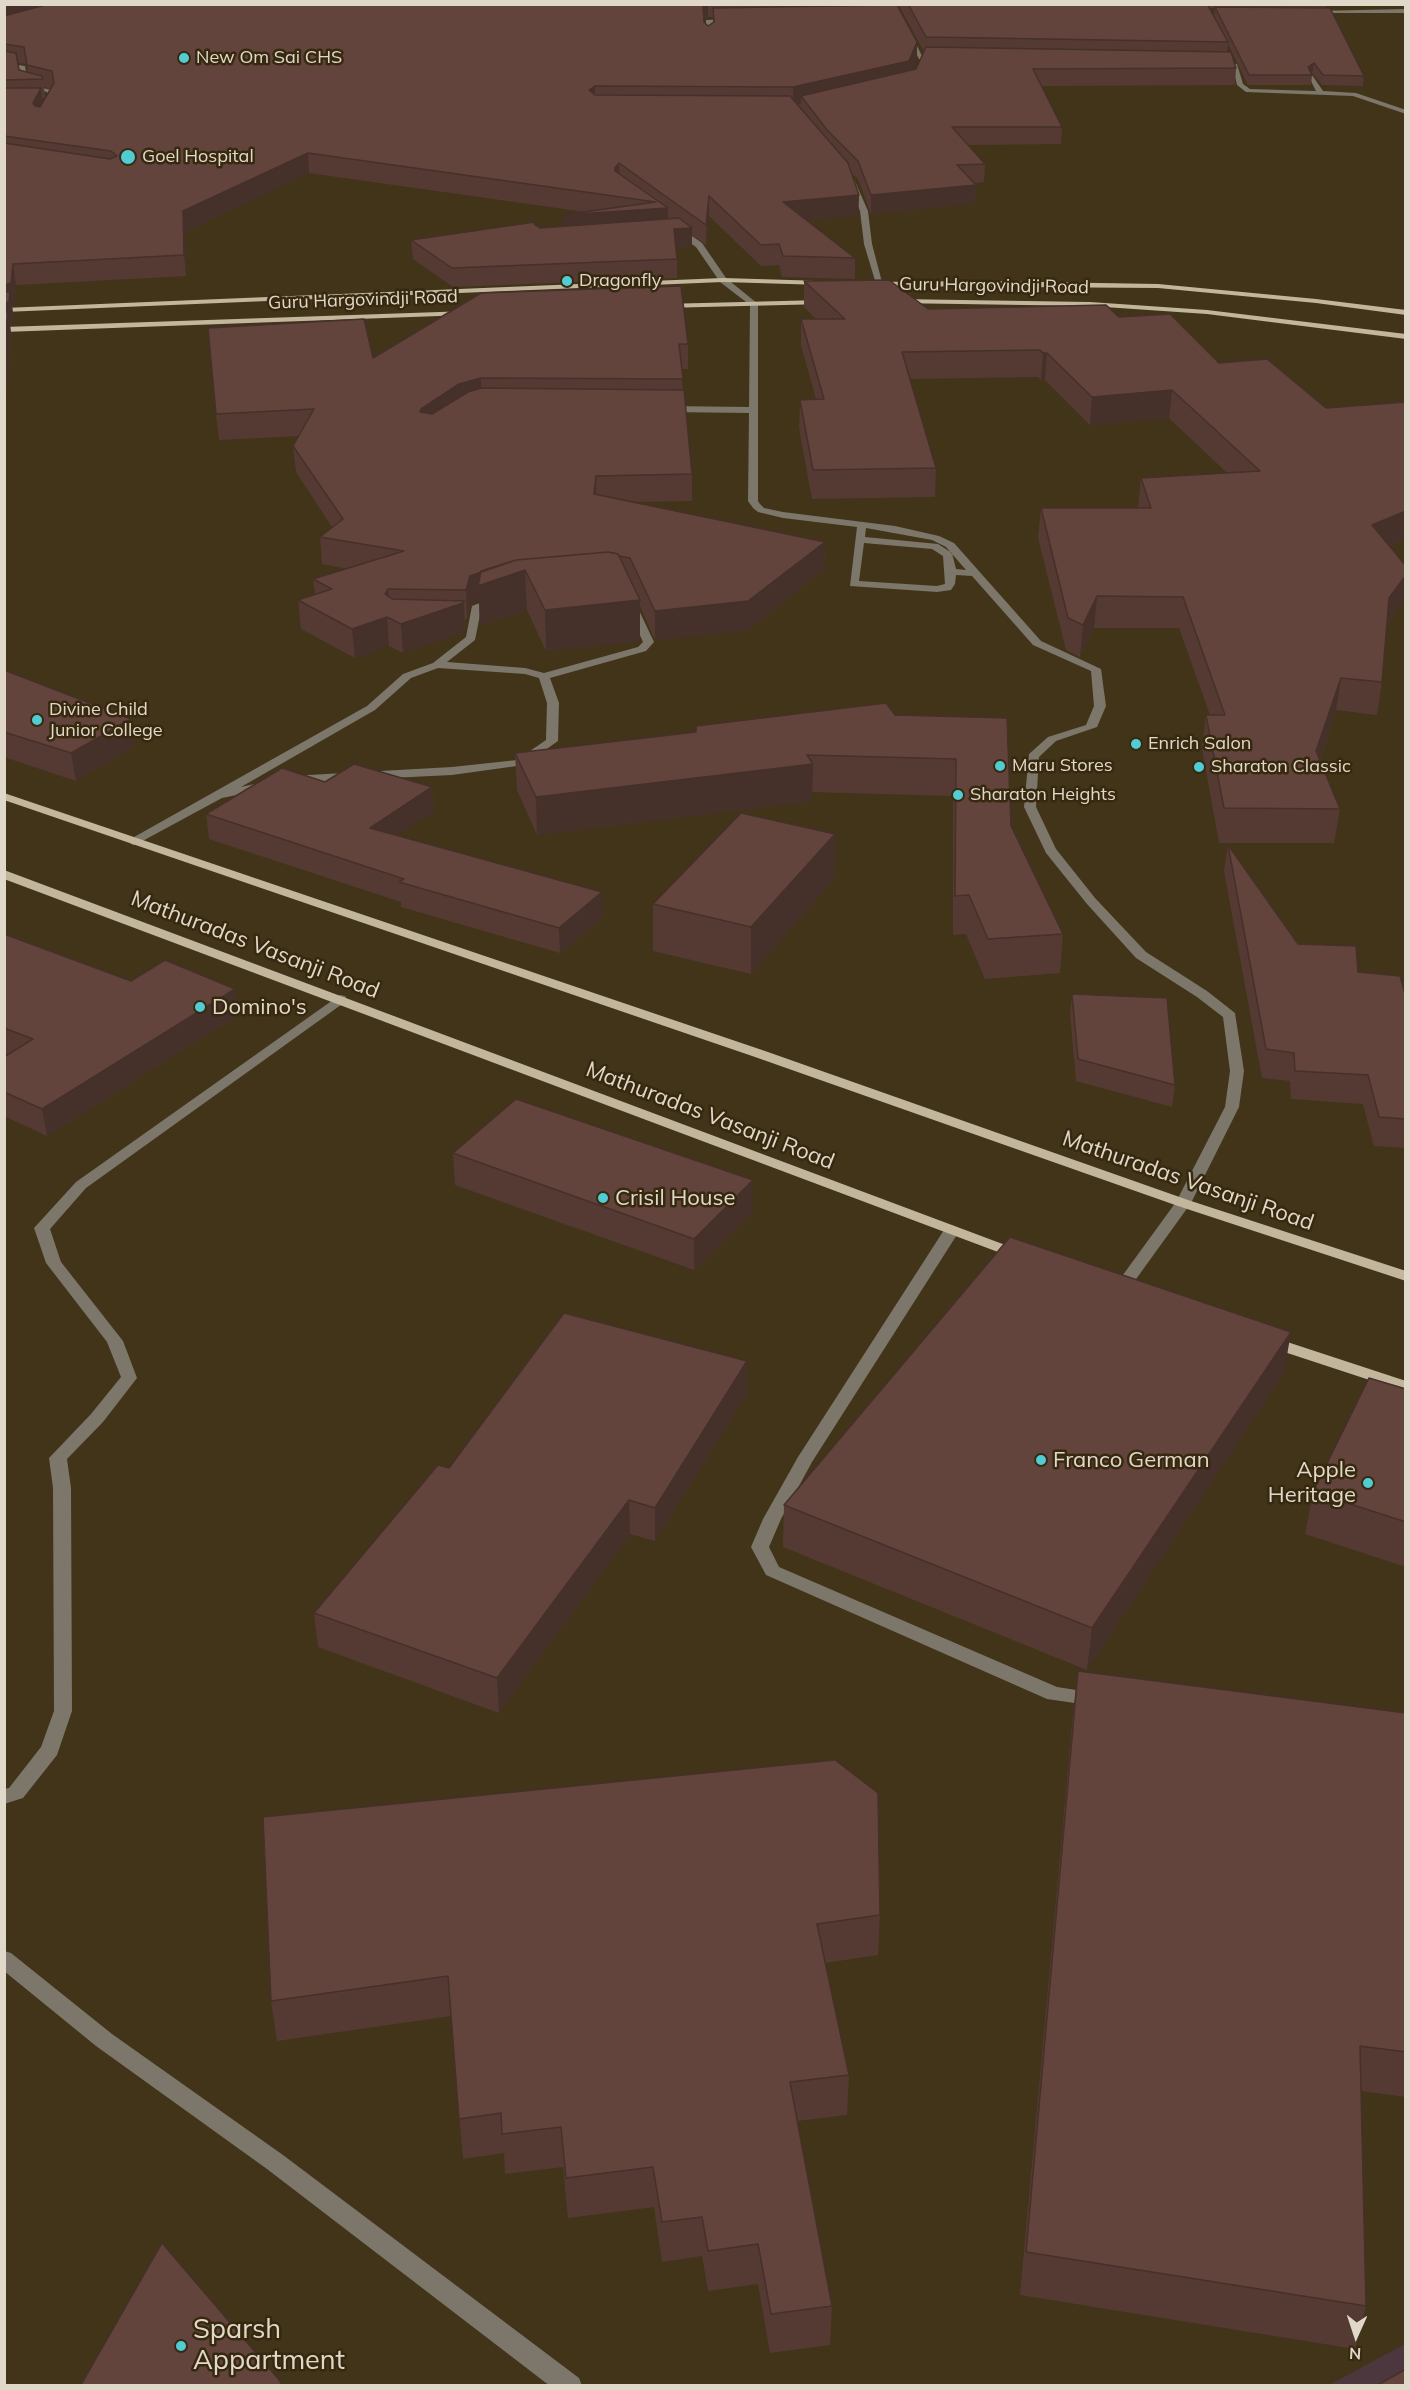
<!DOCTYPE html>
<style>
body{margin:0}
#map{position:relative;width:1410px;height:2390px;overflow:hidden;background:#413419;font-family:Mulish,sans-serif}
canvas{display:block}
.frame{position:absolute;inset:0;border:6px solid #e0d8c9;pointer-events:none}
.north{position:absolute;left:1326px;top:2306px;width:60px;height:60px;-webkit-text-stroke:4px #37290f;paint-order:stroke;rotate:183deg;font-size:16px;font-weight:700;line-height:24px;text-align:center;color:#e0d8c9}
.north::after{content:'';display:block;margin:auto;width:21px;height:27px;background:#e0d8c9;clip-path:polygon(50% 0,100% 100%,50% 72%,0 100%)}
</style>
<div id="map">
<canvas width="1410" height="2390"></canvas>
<div class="frame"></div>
<div class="north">N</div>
</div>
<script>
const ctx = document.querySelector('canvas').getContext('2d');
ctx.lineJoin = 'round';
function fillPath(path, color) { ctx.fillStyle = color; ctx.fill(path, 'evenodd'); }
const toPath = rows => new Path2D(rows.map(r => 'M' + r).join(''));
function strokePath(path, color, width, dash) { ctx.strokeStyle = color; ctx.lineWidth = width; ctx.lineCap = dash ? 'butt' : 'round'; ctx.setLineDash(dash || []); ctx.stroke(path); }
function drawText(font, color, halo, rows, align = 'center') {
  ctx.font = font + ' Mulish,sans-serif'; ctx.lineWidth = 5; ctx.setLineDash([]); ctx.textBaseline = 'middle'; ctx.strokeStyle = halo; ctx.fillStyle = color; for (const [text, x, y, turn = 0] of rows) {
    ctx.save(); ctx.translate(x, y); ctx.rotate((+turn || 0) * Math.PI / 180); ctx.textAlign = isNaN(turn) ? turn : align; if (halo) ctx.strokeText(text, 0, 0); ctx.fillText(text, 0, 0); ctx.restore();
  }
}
fillPath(toPath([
 [1405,2344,1405,2385,1329,2385]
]), '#4b373d');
fillPath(toPath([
 [890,4,896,4,924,60,919,59,890,4],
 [1406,9,1406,13,1310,13,1313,11,1406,9],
 [706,20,731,19,734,21,711,23,712,39,709,41,706,39,706,20],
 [4,63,25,66,28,85,52,90,53,103,48,102,47,92,23,87,20,69,4,67,4,63],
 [1232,63,1237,64,1243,84,1250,89,1316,91,1309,77,1312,75,1323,91,1356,93,1406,110,1406,114,1353,96,1246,92,1237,85,1232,63],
 [847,177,854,179,868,211,872,244,883,286,876,284,864,244,860,211,847,177],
 [672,226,678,226,702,243,726,278,758,304,758,501,760,504,764,508,783,512,895,526,939,536,954,543,1041,641,1101,669,1106,706,1097,727,1056,741,1039,757,1036,807,1056,849,1095,898,1146,952,1207,991,1235,1013,1244,1071,1239,1107,1191,1203,1126,1293,1114,1293,1112,1290,1176,1202,1225,1107,1230,1071,1223,1017,1197,997,1136,958,1087,904,1046,853,1024,807,1029,754,1048,737,1086,725,1094,706,1091,671,1033,645,972,576,956,575,955,584,951,590,937,592,850,586,857,527,783,518,758,512,753,508,748,501,749,413,666,412,662,409,666,406,749,407,750,305,720,282,696,247,672,230,672,226],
 [866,528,932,540,946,547,966,570,956,569,952,553,938,544,865,537,866,528],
 [864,543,932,549,943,556,945,584,937,586,859,581,864,543],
 [498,596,503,599,502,601,481,610,475,640,447,662,525,668,544,673,638,647,643,642,626,604,631,601,636,604,654,642,646,651,550,678,559,703,558,741,524,765,452,775,287,783,285,780,291,776,452,767,517,760,546,740,547,703,539,678,525,674,438,668,411,678,375,710,241,787,268,781,274,785,272,788,222,798,137,844,133,845,127,841,367,706,403,674,433,663,466,637,472,606,498,596],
 [340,995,345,996,347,999,345,1002,86,1188,50,1229,61,1262,123,1341,137,1378,103,1422,67,1459,71,1488,72,1711,57,1755,23,1798,4,1804,4,1789,9,1788,41,1747,54,1711,53,1488,49,1458,91,1414,121,1377,107,1342,46,1263,34,1228,76,1182,340,995],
 [952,1225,960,1230,812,1462,781,1519,769,1547,779,1567,1057,1687,1102,1694,1104,1699,1102,1704,1095,1706,1047,1699,766,1575,751,1547,763,1519,798,1457,944,1230,952,1225],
 [4,1951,11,1953,112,2034,283,2155,579,2378,582,2386,550,2386,267,2169,96,2046,4,1971,4,1951]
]), '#7c776a');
fillPath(toPath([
 [723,278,823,281,827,283,823,285,723,282,4,312,4,308,723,278],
 [980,281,1158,284,1316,299,1406,310,1406,315,1316,303,1158,288,877,286,873,284,877,282,980,281],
 [897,299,1090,302,1207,310,1406,334,1406,339,1207,314,1090,306,894,303,894,299,897,299],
 [822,300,826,302,825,304,663,308,659,306,663,304,822,300],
 [469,311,470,313,466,315,4,332,4,327,469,311],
 [4,793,765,1051,1188,1200,1406,1271,1406,1281,1178,1206,755,1057,4,800,4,793],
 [4,870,1024,1252,1027,1255,1019,1260,1014,1258,4,879,4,870],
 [1269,1336,1406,1381,1406,1392,1263,1345,1261,1341,1263,1337,1269,1336]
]), '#c2b69c');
fillPath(toPath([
 [4,4,893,4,917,42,917,59,912,70,916,69,924,52,898,4,1325,4,1325,8,1364,76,1363,86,1322,85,1312,73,1311,74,1312,75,1311,85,1248,85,1228,44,1227,52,1236,68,1235,85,1042,86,1062,127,1061,144,968,145,985,164,984,182,974,183,976,185,975,203,871,214,858,179,851,173,859,195,858,215,807,220,855,258,855,279,782,277,779,265,761,266,709,216,706,245,692,235,692,247,676,248,677,259,677,278,453,287,413,259,411,240,535,222,535,225,540,228,563,226,585,212,309,173,185,232,186,276,16,285,14,305,12,306,13,314,12,324,10,325,11,334,6,393,4,393],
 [1209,8,1215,8,1214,16],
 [708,17,713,17,713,22,708,26,704,22,704,20],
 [17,63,27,64,28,72,19,70],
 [44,87,51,89,43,102,42,98,45,98],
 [804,281,928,309,1119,317,1219,363,1406,538,1389,546,1406,566,1406,592,1404,601,1387,625,1382,682,1377,715,1336,710,1320,759,1340,809,1334,843,1219,843,1202,748,1206,715,1210,715,1179,628,1094,628,1080,657,1066,650,1038,538,1041,508,1138,508,1141,478,1227,473,1169,418,1090,425,1045,380,1041,380,1038,377,910,379,936,468,935,497,812,499,799,428,800,400,816,399,801,345,801,319,816,319,804,307],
 [688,344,688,369,681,369,683,390,692,474,692,501,629,502,825,542,824,569,748,630,655,640,640,606,640,641,546,651,527,610,480,626,479,601,471,604,467,619,465,619,465,632,403,653,389,646,355,658,301,629,298,600,315,594,313,579,348,569,322,564,320,537,332,527,296,472,293,446,299,436,219,440,216,414,373,358],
 [4,670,135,746,76,781,4,757],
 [895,715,1007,718,1011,826,1063,934,1060,973,985,979,966,934,953,935,953,796,812,792,812,801,537,835,517,790,515,753],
 [325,782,432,787,434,811,397,835,603,917,560,953,401,907,401,902,209,839,206,814],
 [835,834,834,879,751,974,653,951,653,904],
 [1228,845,1298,944,1358,972,1406,998,1406,1148,1374,1146,1363,1104,1291,1099,1290,1081,1262,1078,1224,871],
 [4,934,131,981,238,1015,47,1136,4,1116,4,1057,9,1054,4,1053],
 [1072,994,1175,1085,1172,1107,1076,1081,1070,1014],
 [453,1153,753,1180,753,1211,694,1270,455,1185],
 [1284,1373,1087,1670,783,1547,784,1505],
 [1406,1389,1406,1567,1305,1534,1313,1492],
 [747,1394,655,1541,630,1534,499,1713,318,1647,314,1613,449,1468],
 [1078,1671,1406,1713,1406,2097,1361,2091,1366,2306,1355,2349,1020,2295,1073,1713],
 [880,1915,878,1955,825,1963,849,2075,847,2115,797,2121,832,2306,830,2345,770,2353,758,2284,708,2291,702,2256,662,2262,654,2207,568,2218,563,2167,505,2174,504,2153,463,2159,451,2016,277,2041,271,2001]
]), '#553a34');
fillPath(toPath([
 [19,4,84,4,4,26,4,8],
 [703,4,708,4,708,17,703,21],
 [917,42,917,59,908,79,801,96,801,104,793,106,793,87],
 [1314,63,1312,73,1308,75,1308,67],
 [595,86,595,105,589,90],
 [41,88,43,106,36,122,33,103],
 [308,153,309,173,185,232,186,276,184,255,183,211],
 [619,163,620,183,615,188,615,168],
 [976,185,975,203,871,214,871,195],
 [859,195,858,215,783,223,783,202],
 [709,196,709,216,706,245,706,225],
 [668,208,668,228,563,236,562,215],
 [692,228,692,247,674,248,674,229],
 [13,264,16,285,14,305,12,306,13,314,12,324,10,325,11,334,6,393,4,383,4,285],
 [1043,353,1047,353,1045,380,1041,380],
 [481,378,482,403,423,434,420,412,421,409,459,384],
 [1172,390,1169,418,1090,425,1092,397],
 [596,476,596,502,594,494],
 [1406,511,1406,538,1367,555,1372,525],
 [825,542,824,569,748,630,655,640,655,611],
 [510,563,525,570,527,610,480,626,479,601,471,604,467,619,466,590,470,576],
 [1406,575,1406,592,1404,601,1384,629,1389,598],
 [388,589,390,618,387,617,389,646,355,658,352,629,385,594],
 [1097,596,1094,628,1080,657,1083,625],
 [640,600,640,641,546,651,545,610],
 [464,601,465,632,403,653,401,624],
 [1341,678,1336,710,1311,784,1316,751],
 [131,719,135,746,76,781,71,753],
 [813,764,812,801,537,835,536,797],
 [432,787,434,811,372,852,370,828],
 [835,834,834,879,751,974,751,927],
 [602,892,603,917,560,953,559,928],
 [235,989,238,1015,47,1136,42,1109],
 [753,1180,753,1211,694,1270,694,1239],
 [1291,1332,1284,1373,1087,1670,1092,1628],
 [747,1361,747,1394,655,1541,655,1508],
 [629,1500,630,1534,499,1713,497,1678]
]), '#45302a');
const building = toPath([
 [4,4,19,4,4,8,4,4],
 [49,4,703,4,704,22,708,26,714,22,713,8,897,5,917,42,909,61,793,87,595,86,589,90,595,95,790,96,848,163,859,195,783,202,855,258,783,256,779,244,761,245,709,196,706,225,619,163,615,168,615,171,668,208,562,215,656,202,308,153,183,211,184,255,13,264,11,283,4,285,4,143,110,159,117,156,111,151,4,136,4,88,41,88,33,103,35,106,40,107,54,83,52,71,27,65,24,47,4,44,4,16,49,4],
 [908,4,1207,4,1228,42,926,37,908,4],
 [1215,7,1330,8,1364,76,1323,75,1314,63,1308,67,1312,75,1249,75,1215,7],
 [926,47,1231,52,1236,68,1033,69,1062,127,952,127,985,164,957,165,976,185,871,195,858,161,827,130,801,96,916,69,926,47],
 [4,51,16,53,19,70,42,76,43,79,4,80,4,51],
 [679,218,692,228,674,229,677,259,452,268,411,240,535,222,534,224,540,228,679,218],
 [889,280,928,309,1106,305,1119,317,1170,314,1219,363,1267,359,1326,408,1406,402,1406,511,1372,525,1406,566,1406,575,1389,598,1382,682,1341,678,1316,751,1340,809,1224,808,1206,715,1225,715,1183,597,1097,596,1083,625,1068,618,1041,508,1151,508,1141,478,1260,471,1172,390,1092,397,1047,353,1043,353,1040,350,902,352,936,468,813,470,800,400,824,399,801,319,845,319,804,281,889,280],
 [681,286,688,344,679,344,683,379,481,378,459,384,421,409,420,412,432,414,468,392,481,388,684,390,692,474,596,476,594,494,825,542,748,601,655,611,630,558,619,556,618,554,608,552,516,560,470,576,466,590,388,589,385,594,392,599,464,601,463,603,401,624,387,617,352,629,298,600,332,589,313,579,404,551,320,537,343,519,293,446,314,409,216,414,208,328,364,319,373,358,481,293,681,286],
 [4,292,10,292,9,302,4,303,4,292],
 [4,312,8,312,4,348,4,312],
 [608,552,618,554,640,600,545,610,525,570,478,586,481,571,516,560,608,552],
 [4,670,131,719,71,753,4,732,4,670],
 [886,703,895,715,1007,718,1011,826,1063,934,988,939,969,895,955,896,956,759,807,755,813,764,536,797,515,753,696,732,696,726,886,703],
 [354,764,432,787,370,828,602,892,559,928,399,882,404,879,206,814,282,768,325,782,354,764],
 [741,813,835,834,751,927,653,904,741,813],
 [1228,845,1298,944,1356,946,1358,972,1400,976,1406,998,1406,1119,1379,1117,1368,1075,1295,1071,1294,1053,1266,1049,1228,845],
 [4,934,131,981,165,960,235,989,42,1109,4,1092,4,1057,33,1039,4,1028,4,934],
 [1072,994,1167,998,1175,1085,1078,1059,1072,994],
 [516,1099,753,1180,694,1239,453,1153,516,1099],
 [1010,1237,1291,1332,1092,1628,784,1505,1010,1237],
 [564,1313,747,1361,655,1508,629,1500,497,1678,314,1613,438,1465,449,1468,564,1313],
 [1369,1378,1406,1389,1406,1522,1313,1492,1369,1378],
 [1078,1671,1406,1713,1406,2052,1360,2046,1366,2306,1026,2252,1078,1671],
 [835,1760,878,1793,880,1915,817,1924,849,2075,790,2082,832,2306,771,2314,758,2244,708,2251,702,2217,662,2222,653,2167,566,2178,561,2127,502,2134,501,2113,459,2119,448,1976,271,2001,263,1817,835,1760],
 [162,2243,280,2381,281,2385,81,2385,162,2243],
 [1406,2369,1406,2385,1378,2385,1406,2369]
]);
fillPath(building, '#63443c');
strokePath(building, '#45302a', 1.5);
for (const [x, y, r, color] of [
 [184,58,6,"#51ccd3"],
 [128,157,8,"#51ccd3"],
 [567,281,6,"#51ccd3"],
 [37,720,6,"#51ccd3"],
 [1136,744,6,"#51ccd3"],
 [1000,766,6,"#51ccd3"],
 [1199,767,6,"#51ccd3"],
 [958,795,6,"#51ccd3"],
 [200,1007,6,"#51ccd3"],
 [603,1198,6,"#51ccd3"],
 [1041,1460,6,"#51ccd3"],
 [1368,1483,6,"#51ccd3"],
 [181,2346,6,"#51ccd3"]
]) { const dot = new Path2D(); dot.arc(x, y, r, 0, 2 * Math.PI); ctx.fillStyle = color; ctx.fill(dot); strokePath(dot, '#37290f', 2); }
drawText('18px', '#e0d8c9', '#37290f', [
 ["New Om Sai CHS",196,58],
 ["Goel Hospital",142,157],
 ["Dragonfly",579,281],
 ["Divine Child",49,710],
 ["Junior College",49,731],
 ["Enrich Salon",1148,744],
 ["Maru Stores",1012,766],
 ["Sharaton Classic",1211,767],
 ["Sharaton Heights",970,795]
], 'left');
drawText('18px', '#e0d8c9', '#37290f', [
 ["Guru Hargovindji Road",994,286,1],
 ["Guru Hargovindji Road",363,300,-2]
]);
drawText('22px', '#e0d8c9', '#37290f', [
 ["Mathuradas Vasanji Road",255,945,21],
 ["Mathuradas Vasanji Road",710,1116,21],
 ["Mathuradas Vasanji Road",1188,1181,19]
]);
drawText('22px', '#e0d8c9', '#37290f', [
 ["Domino's",212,1007],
 ["Crisil House",615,1198],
 ["Franco German",1053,1460],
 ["Apple",1356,1470,"right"],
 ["Heritage",1356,1495,"right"]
], 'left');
drawText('27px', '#e0d8c9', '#37290f', [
 ["Sparsh",193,2330],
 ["Appartment",193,2361]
], 'left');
</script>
